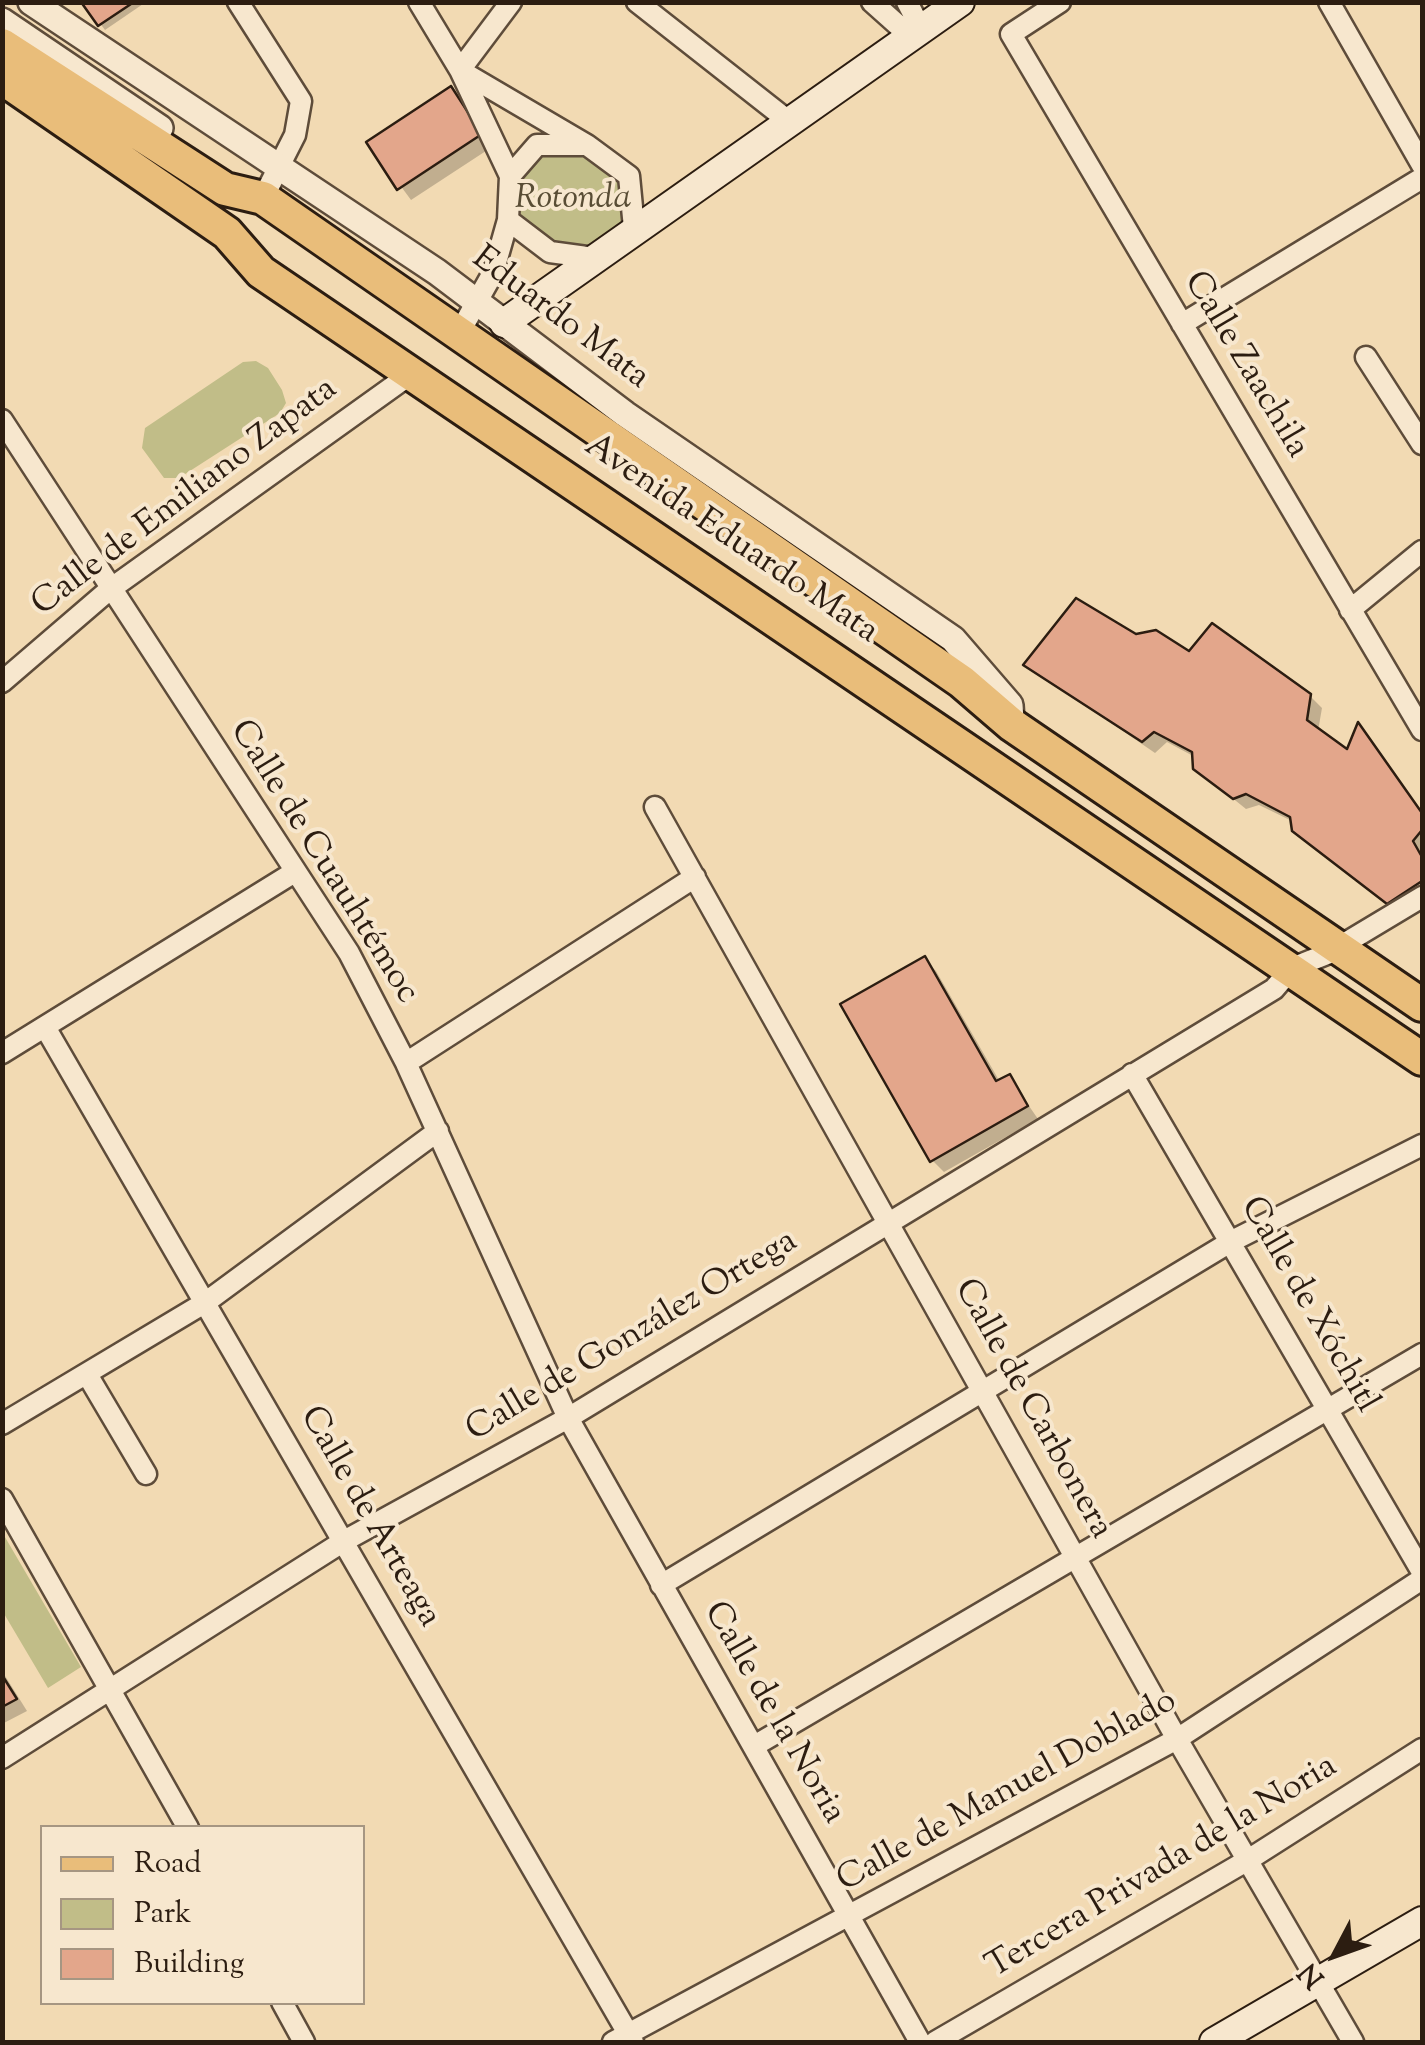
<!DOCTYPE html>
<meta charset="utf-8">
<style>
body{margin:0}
#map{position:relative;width:1425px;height:2045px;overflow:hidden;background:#f2dab3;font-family:"Sorts Mill Goudy",serif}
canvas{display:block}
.frame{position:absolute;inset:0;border:5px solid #2c1d11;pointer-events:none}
.legend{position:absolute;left:40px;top:1825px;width:325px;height:180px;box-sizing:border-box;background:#f7e7ce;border:2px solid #a69682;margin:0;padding:12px 18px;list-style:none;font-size:30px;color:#2c1d11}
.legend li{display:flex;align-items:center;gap:20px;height:50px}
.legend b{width:50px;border:2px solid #a69682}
.north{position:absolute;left:1285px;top:1905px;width:100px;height:100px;-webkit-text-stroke:8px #f7e7ce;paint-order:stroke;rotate:229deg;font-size:28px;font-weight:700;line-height:40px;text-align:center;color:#2c1d11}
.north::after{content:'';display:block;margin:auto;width:35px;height:45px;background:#2c1d11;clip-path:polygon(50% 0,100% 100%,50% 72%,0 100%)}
</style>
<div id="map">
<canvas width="1425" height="2045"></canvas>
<div class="frame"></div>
<ul class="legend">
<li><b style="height:12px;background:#e9bd7a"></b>Road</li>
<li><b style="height:28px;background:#c1bd88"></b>Park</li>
<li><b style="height:28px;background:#e3a68b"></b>Building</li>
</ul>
<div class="north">N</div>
</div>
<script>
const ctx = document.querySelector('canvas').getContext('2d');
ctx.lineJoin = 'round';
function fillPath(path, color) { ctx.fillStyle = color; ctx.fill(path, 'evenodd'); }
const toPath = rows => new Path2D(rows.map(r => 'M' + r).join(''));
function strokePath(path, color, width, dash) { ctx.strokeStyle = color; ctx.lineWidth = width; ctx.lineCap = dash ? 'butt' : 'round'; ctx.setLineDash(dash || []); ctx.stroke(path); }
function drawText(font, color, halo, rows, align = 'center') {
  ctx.font = font + ' "Sorts Mill Goudy",serif'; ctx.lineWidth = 8; ctx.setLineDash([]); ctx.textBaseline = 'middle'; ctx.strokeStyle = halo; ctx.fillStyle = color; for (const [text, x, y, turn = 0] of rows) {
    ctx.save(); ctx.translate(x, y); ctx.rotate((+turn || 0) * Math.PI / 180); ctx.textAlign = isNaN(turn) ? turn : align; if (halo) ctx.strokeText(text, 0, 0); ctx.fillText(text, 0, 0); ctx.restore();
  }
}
fillPath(toPath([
 [584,146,626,177,632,229,593,255,550,250,513,217,514,179,538,149],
 [256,361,268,368,282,390,286,403,280,413,179,478,164,478,142,448,145,428,243,362],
 [2,1532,81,1667,48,1688,3,1612]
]), '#c1bd88');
fillPath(toPath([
 [84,2,146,2,105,30],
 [450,89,492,147,411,200,369,143],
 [1136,637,1310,696,1322,708,1318,731,1348,752,1359,726,1422,812,1422,900,1400,914,1307,842,1294,822,1259,805,1246,809,1195,768,1195,757,1167,742,1155,753,1027,665],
 [924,959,936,971,1000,1082,1009,1077,1038,1119,944,1172,932,1160],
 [2,1671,27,1711,2,1724]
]), '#0003');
const building = toPath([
 [81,2,134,2,98,26,81,2],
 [451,86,482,134,397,190,366,142,451,86],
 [1076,598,1136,634,1156,630,1189,651,1212,623,1311,694,1307,720,1347,749,1358,722,1422,813,1422,830,1413,841,1422,857,1422,881,1387,904,1292,831,1290,817,1246,794,1233,799,1193,769,1192,752,1154,732,1142,742,1023,665,1076,598],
 [925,956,996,1081,1010,1074,1028,1106,930,1162,840,1004,925,956],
 [2,1675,17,1699,2,1707,2,1675]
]);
fillPath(building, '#e3a68b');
strokePath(building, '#2c1d11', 2.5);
const minor = toPath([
 [238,2,301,101,295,135,263,198],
 [419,2,460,70,510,176,508,220,493,273,458,335],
 [637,2,791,123],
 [872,2,909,35],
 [907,2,920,27],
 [1060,2,1011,34,1422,730],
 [1329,2,1422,165],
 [460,70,511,2],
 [461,71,587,145],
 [510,176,537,145,587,145,629,176,634,228],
 [508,220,550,252,594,258],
 [1182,324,1422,178],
 [1366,357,1422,444],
 [2,420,349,953,406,1063,568,1418,920,2042],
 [1350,610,1422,551],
 [2,682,109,590,412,373],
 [655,807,1177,1739,1353,2042],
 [45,1027,633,2042],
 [2,1053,293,873],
 [406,1063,695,877],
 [1132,1074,1422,1572],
 [88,1376,146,1474],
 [2,1424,206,1302,438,1131],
 [2,1499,188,1828],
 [661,1585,1232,1241,1422,1145],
 [754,1746,1422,1354],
 [2,1758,344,1541,568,1418,1274,989,1292,968,1327,954,1422,897],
 [282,2002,304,2042],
 [613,2042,1177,1739,1422,1579],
 [935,2042,1248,1860,1422,1749]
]);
const tertiary = toPath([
 [31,2,437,272,625,414,953,639,1010,705,1011,720],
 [2,21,160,128]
]);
const secondary = toPath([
 [504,323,960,2],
 [1214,2042,1422,1921]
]);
const primary = toPath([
 [2,45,225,189,263,198,962,682,1012,725,1422,1005],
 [2,78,227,233,261,272,1422,1059]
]);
strokePath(minor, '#5e4c3a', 25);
strokePath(tertiary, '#5e4c3a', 30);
strokePath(secondary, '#2c1d11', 32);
strokePath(primary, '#2c1d11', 38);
strokePath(minor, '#f7e7ce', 20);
strokePath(tertiary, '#f7e7ce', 25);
strokePath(secondary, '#f7e7ce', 28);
strokePath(primary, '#e9bd7a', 32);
drawText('italic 35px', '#594d35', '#f7e7ce', [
 ["Rotonda",573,201]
]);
drawText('35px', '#2c1d11', '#f7e7ce', [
 ["Eduardo Mata",559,320,37],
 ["Calle Zaachila",1244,366,59],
 ["Calle de Emiliano Zapata",186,499,-37],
 ["Avenida Eduardo Mata",730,541,34],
 ["Calle de Cuauhtémoc",322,863,58],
 ["Calle de Xóchitl",1307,1306,60],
 ["Calle de González Ortega",633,1338,-31],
 ["Calle de Carbonera",1031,1410,61],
 ["Calle de Arteaga",368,1518,60],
 ["Calle de la Noria",772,1714,60],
 ["Calle de Manuel Doblado",1008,1793,-29],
 ["Tercera Privada de la Noria",1163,1869,-31]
]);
</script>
